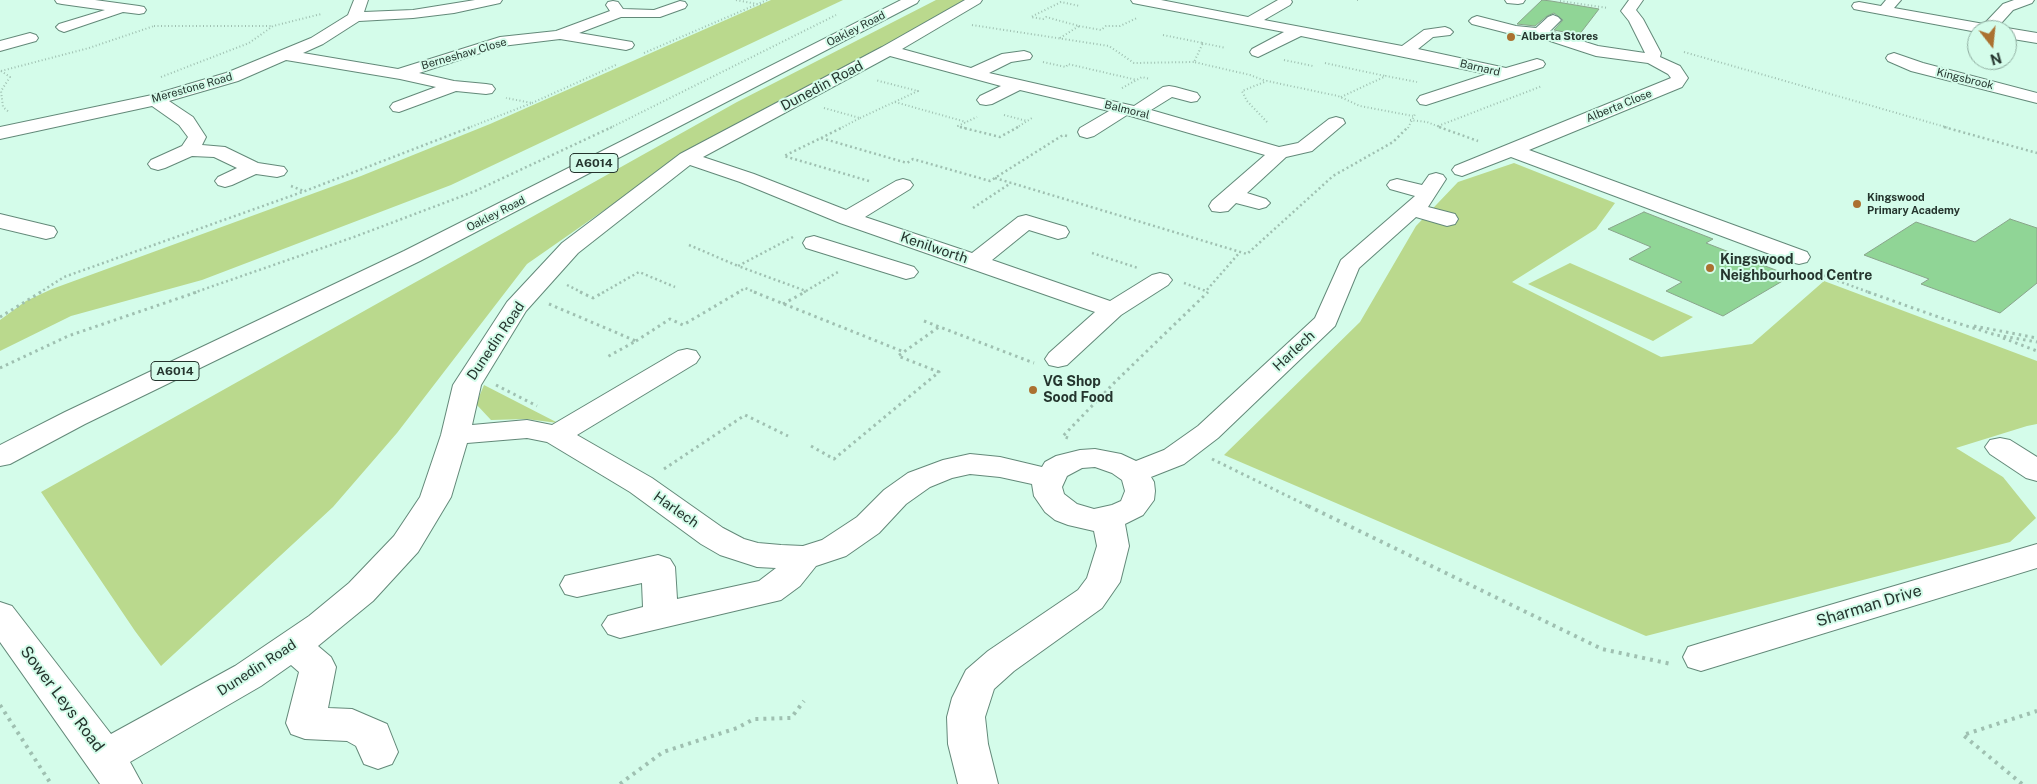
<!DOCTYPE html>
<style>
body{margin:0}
#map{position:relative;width:2037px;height:784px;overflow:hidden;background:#d4fcea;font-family:"Public Sans",sans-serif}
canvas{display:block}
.north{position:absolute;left:1967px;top:20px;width:50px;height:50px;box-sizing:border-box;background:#d4fcea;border:1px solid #8eac9f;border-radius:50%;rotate:164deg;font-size:14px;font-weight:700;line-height:20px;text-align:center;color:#25352e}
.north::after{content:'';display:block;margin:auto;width:18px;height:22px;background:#ab7130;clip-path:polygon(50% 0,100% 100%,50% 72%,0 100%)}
</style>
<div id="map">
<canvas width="2037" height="784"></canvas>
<div class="north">N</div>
</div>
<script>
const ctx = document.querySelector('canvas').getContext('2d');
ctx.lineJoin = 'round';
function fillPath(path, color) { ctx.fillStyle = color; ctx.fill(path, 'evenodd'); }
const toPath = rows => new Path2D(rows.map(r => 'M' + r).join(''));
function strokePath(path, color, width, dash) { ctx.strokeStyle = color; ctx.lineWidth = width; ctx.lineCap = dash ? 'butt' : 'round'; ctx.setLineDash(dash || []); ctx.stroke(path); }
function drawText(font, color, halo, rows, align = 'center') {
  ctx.font = font + ' "Public Sans",sans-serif'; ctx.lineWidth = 4; ctx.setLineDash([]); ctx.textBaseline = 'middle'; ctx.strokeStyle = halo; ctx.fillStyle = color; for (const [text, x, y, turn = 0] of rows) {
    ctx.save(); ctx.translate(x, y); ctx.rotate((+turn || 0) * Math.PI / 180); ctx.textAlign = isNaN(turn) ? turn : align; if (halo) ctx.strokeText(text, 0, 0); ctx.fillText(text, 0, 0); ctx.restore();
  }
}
fillPath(toPath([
 [771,0,843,0,451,185,202,280,71,316,0,351,0,320,26,301,52,289,361,176,490,124],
 [936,0,967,0,859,61,679,158,527,264,397,433,333,507,161,666,135,631,41,492,737,102],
 [1514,163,1615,203,1596,229,1512,282,1661,357,1752,344,1824,281,2037,361,2037,424,2027,426,1956,448,2003,477,2036,518,2010,542,1646,636,1224,455,1360,322,1416,226,1458,182],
 [1570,263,1693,317,1653,341,1528,284],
 [484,385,558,423,526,419,491,420,476,404]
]), '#bad98d');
const building = toPath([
 [1542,0,1551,1,1599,9,1579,35,1554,30,1563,20,1554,13,1547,16,1535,26,1517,24,1542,0],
 [1644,212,1713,239,1706,243,1791,276,1723,316,1666,291,1682,282,1629,259,1651,247,1608,229,1644,212],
 [2010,219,2037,228,2037,283,2000,313,1921,284,1929,279,1864,255,1916,222,1975,242,2010,219]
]);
fillPath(building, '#90d596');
strokePath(building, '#89a58b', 1);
const minor = toPath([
 [55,0,95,0,139,6,144,7,146,10,144,13,139,14,123,12,64,32,59,30,56,27,59,24,105,10,62,4,57,3,55,0],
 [354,0,368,0,364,12,413,10,475,0,502,0,500,3,454,13,413,18,359,21,323,44,303,53,398,69,500,37,556,31,610,11,606,5,608,2,613,1,618,2,623,9,654,10,680,1,685,2,687,5,685,8,660,17,621,17,579,33,632,42,634,45,632,48,626,50,560,39,502,46,419,73,454,81,486,84,492,85,495,89,492,93,486,94,456,91,399,112,393,111,390,107,393,103,436,87,400,79,286,60,238,81,169,101,193,117,206,137,202,145,225,147,258,163,284,167,287,171,284,175,277,177,256,174,232,185,225,187,218,185,215,181,218,177,237,168,214,157,192,156,165,168,158,170,151,168,148,164,151,160,182,146,188,137,179,125,152,106,0,139,0,127,152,95,226,73,311,38,348,15,354,0],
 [965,0,982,0,980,3,902,49,971,68,1002,54,1024,51,1030,53,1032,56,1030,59,1011,62,989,73,1134,106,1163,87,1169,86,1175,87,1197,93,1200,97,1197,101,1191,102,1172,97,1151,110,1279,147,1298,143,1329,119,1336,117,1343,119,1345,123,1312,151,1286,157,1247,193,1266,199,1270,203,1266,207,1259,209,1236,203,1228,211,1220,212,1212,211,1209,206,1212,201,1265,155,1127,115,1094,136,1087,138,1080,136,1078,132,1080,128,1109,111,1020,90,992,104,986,105,980,104,977,100,980,96,1001,86,890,56,703,157,754,174,846,210,896,181,903,179,910,181,913,185,910,189,865,217,972,253,1018,217,1026,215,1066,227,1069,232,1066,237,1058,239,1029,230,992,260,1110,301,1152,275,1160,273,1168,275,1172,280,1168,285,1121,315,1067,365,1058,367,1049,365,1045,359,1049,353,1095,312,840,223,740,182,690,165,578,253,526,311,481,385,472,425,527,420,552,425,678,351,687,349,696,351,700,357,696,363,577,435,652,478,723,528,744,539,758,543,781,545,803,546,822,540,857,517,884,490,908,473,943,460,970,454,1000,457,1042,467,1045,462,1056,456,1080,450,1095,449,1121,454,1136,461,1164,450,1198,426,1315,318,1341,260,1415,196,1390,189,1387,185,1390,181,1397,179,1422,185,1429,175,1436,173,1443,175,1446,179,1428,207,1455,214,1458,219,1455,224,1447,226,1416,217,1359,268,1335,326,1218,438,1184,464,1151,477,1154,482,1155,491,1154,500,1143,515,1125,524,1129,546,1120,582,1102,608,1014,671,994,689,985,717,988,744,998,784,958,784,948,744,947,717,952,698,966,670,988,651,1078,590,1087,578,1097,546,1094,531,1068,525,1055,520,1045,512,1034,496,1032,484,1000,477,970,474,952,478,930,487,906,504,879,533,846,556,816,566,800,586,781,600,620,638,608,634,602,625,608,616,643,607,642,583,577,597,565,594,560,585,565,576,658,555,670,559,675,567,677,599,759,581,776,568,757,567,720,555,701,544,630,492,547,442,527,438,467,443,451,497,418,552,373,601,318,646,331,657,336,667,328,708,352,709,387,724,398,752,392,764,378,769,364,764,356,746,347,741,305,739,291,734,286,723,299,672,291,665,261,686,130,762,142,784,100,784,0,642,0,602,12,606,111,734,235,666,309,616,349,583,394,536,420,497,441,435,453,385,507,302,562,243,680,154,882,47,965,0],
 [1095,467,1112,473,1122,480,1125,491,1121,501,1112,505,1094,509,1077,504,1064,494,1062,487,1067,476,1082,468,1095,467],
 [1131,0,1161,0,1248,17,1278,0,1291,0,1292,2,1290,5,1264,20,1402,46,1424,30,1445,27,1450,29,1453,32,1450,35,1433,37,1418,49,1506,68,1537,59,1543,61,1545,64,1543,67,1426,105,1420,104,1417,100,1420,96,1487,74,1301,36,1258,57,1252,55,1250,52,1252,49,1284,32,1138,4,1133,3,1131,0],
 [1505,0,1525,0,1523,3,1518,4,1507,3,1505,0],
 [1629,0,1643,0,1636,10,1643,19,1661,53,1660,57,1680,66,1688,78,1682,87,1529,150,1807,252,1810,257,1807,262,1799,264,1791,262,1511,157,1462,176,1455,174,1452,170,1455,166,1671,78,1668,74,1648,63,1596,56,1538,37,1511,34,1472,24,1469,21,1472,18,1477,16,1516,26,1536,28,1548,17,1553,15,1558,17,1561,20,1550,31,1598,46,1645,53,1629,21,1621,11,1629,0],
 [1886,0,1901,0,1894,8,1984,24,2003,4,2014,0,2034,0,2032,3,2013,10,1995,30,1977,30,1977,32,1859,10,1854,9,1852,6,1854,3,1859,2,1881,6,1886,0],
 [2007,28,2037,33,2037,43,2007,38,2007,30,2001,30,2007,28],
 [30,33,36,35,38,38,36,41,0,51,0,41,30,33],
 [1894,53,1923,63,2037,93,2037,103,1911,71,1888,61,1886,58,1888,55,1894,53],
 [0,214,54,227,57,232,54,237,46,239,0,228,0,214],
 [814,236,914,267,918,272,914,277,906,279,806,248,803,243,806,238,814,236],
 [2000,438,2010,440,2037,457,2037,481,2026,478,1990,454,1985,447,1990,440,2000,438],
 [2037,544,2037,568,1701,671,1688,667,1683,657,1688,647,1701,643,2037,544]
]);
const major = toPath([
 [901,0,919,0,917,3,420,261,85,424,10,464,0,466,0,445,65,412,404,251,901,0]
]);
strokePath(minor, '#638979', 2);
strokePath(major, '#638979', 2);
strokePath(toPath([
 [736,0,762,5],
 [1357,0,1360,0],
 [1560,1,1608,8],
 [972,25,1109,46,1134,63,1194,62],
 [154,26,273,26],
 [1079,26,1101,30,1106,26,1120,26,1137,18],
 [1163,35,1203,43,1194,62,1250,75,1266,81],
 [1060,38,1079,26,1046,17,1043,19,1031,17,1061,2,1080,6],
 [1202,43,1226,48],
 [1684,52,1949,128],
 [644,53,767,0],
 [1284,60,1313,66],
 [1043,62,1066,67,1068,64,1137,80],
 [1325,63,1385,76],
 [1,71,89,48,154,26],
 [1,71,10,77,1,91,3,107,9,112],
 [161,77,249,43,273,26,321,14],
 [1122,88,1142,77,1150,79],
 [1341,97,1386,76,1417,82],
 [895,102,966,122],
 [532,103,618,64],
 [824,108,860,118,841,128],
 [1004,115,1027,121],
 [860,118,918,91,875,80],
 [1410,120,1427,122,1442,128],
 [1267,122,1247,101,1242,91,1267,81,1338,96,1360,106,1413,116],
 [1438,126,1542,86],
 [468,128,532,103,506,98],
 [610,128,836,15],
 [965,128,958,126,977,117],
 [1016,128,1032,118],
 [1408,128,1415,114]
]), '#9fc0b1', 2, [1, 2.5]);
strokePath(toPath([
 [960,127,1000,137,1018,127],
 [1439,127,1478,141],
 [1944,127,2037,153],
 [821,138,843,127],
 [995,178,1247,254,1333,176,1393,142,1408,127],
 [869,181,784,156,821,138,907,163,913,159,990,181,1063,135,1067,136],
 [291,186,304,191],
 [973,208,1011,183],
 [793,237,738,266,806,291,803,293],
 [689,245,738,266],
 [1092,253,1138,268],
 [1814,272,1871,293],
 [1184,283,1206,291,1240,252],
 [567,285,583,293],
 [806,291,838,272],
 [39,293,64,277,305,191,471,127],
 [193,293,354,237,473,192,612,127],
 [602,293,639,272,675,287],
 [737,293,745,288,757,293]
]), '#9fc0b1', 2.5, [2, 3]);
strokePath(toPath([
 [580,292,593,298,604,292],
 [754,292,904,352],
 [1868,292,1944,319,1996,335,2037,342],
 [549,304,636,341,607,357],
 [783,304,805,292],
 [0,317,41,292],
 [924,321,1034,363],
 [1974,326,2037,338],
 [2003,338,2037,351],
 [636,341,670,319,683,325,739,292],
 [0,368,68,336,197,292],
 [496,385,537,406],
 [1068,438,1063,436,1116,381,1208,292],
 [811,446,834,459,939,372,898,356,939,327],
 [1212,459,1310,507],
 [664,469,745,415,788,436]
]), '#9fc0b1', 3, [2.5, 4]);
strokePath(toPath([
 [1308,506,1602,649,1671,664],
 [0,705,51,784],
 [620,784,663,752,737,728,754,719,791,718,804,701],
 [2022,784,1963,735,2037,711]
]), '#9fc0b1', 4, [3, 5]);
fillPath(minor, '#fff');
fillPath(major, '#fff');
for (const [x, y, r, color] of [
 [1511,37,5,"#ab7130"],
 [1857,204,5,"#ab7130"],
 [1710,268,5,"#ab7130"],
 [1033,390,5,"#ab7130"]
]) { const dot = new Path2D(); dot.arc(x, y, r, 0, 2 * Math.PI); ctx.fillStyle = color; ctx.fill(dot); strokePath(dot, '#d4fcea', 2); }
drawText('11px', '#25352e', '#d4fcea', [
 ["Oakley Road",856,29,-27],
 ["Berneshaw Close",464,54,-16],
 ["Barnard",1480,68,13],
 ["Kingsbrook",1965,79,14],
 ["Merestone Road",192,88,-16],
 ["Alberta Close",1619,106,-22],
 ["Balmoral",1127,110,14],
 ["Oakley Road",496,214,-27]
]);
drawText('bold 11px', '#25352e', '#d4fcea', [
 ["Alberta Stores",1521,37],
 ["Kingswood",1867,198],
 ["Primary Academy",1867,211]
], 'left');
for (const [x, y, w] of [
 [594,163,48],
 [175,371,48]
]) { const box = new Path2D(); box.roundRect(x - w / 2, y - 9.5, w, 19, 4); ctx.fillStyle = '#d4fcea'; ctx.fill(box); strokePath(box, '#25352e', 1); }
drawText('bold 12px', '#25352e', null, [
 ["A6014",594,163],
 ["A6014",175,371]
]);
drawText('14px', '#25352e', '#d4fcea', [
 ["Dunedin Road",822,86,-28],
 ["Kenilworth",934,248,19],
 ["Dunedin Road",496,341,-56],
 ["Harlech",1294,351,-43],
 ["Harlech",676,510,35],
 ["Dunedin Road",257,668,-33]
]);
drawText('bold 14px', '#25352e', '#d4fcea', [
 ["Kingswood",1720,260],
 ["Neighbourhood Centre",1720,276],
 ["VG Shop",1043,382],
 ["Sood Food",1043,398]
], 'left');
drawText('16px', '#25352e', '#d4fcea', [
 ["Sharman Drive",1869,606,-17],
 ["Sower Leys Road",62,699,53]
]);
</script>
